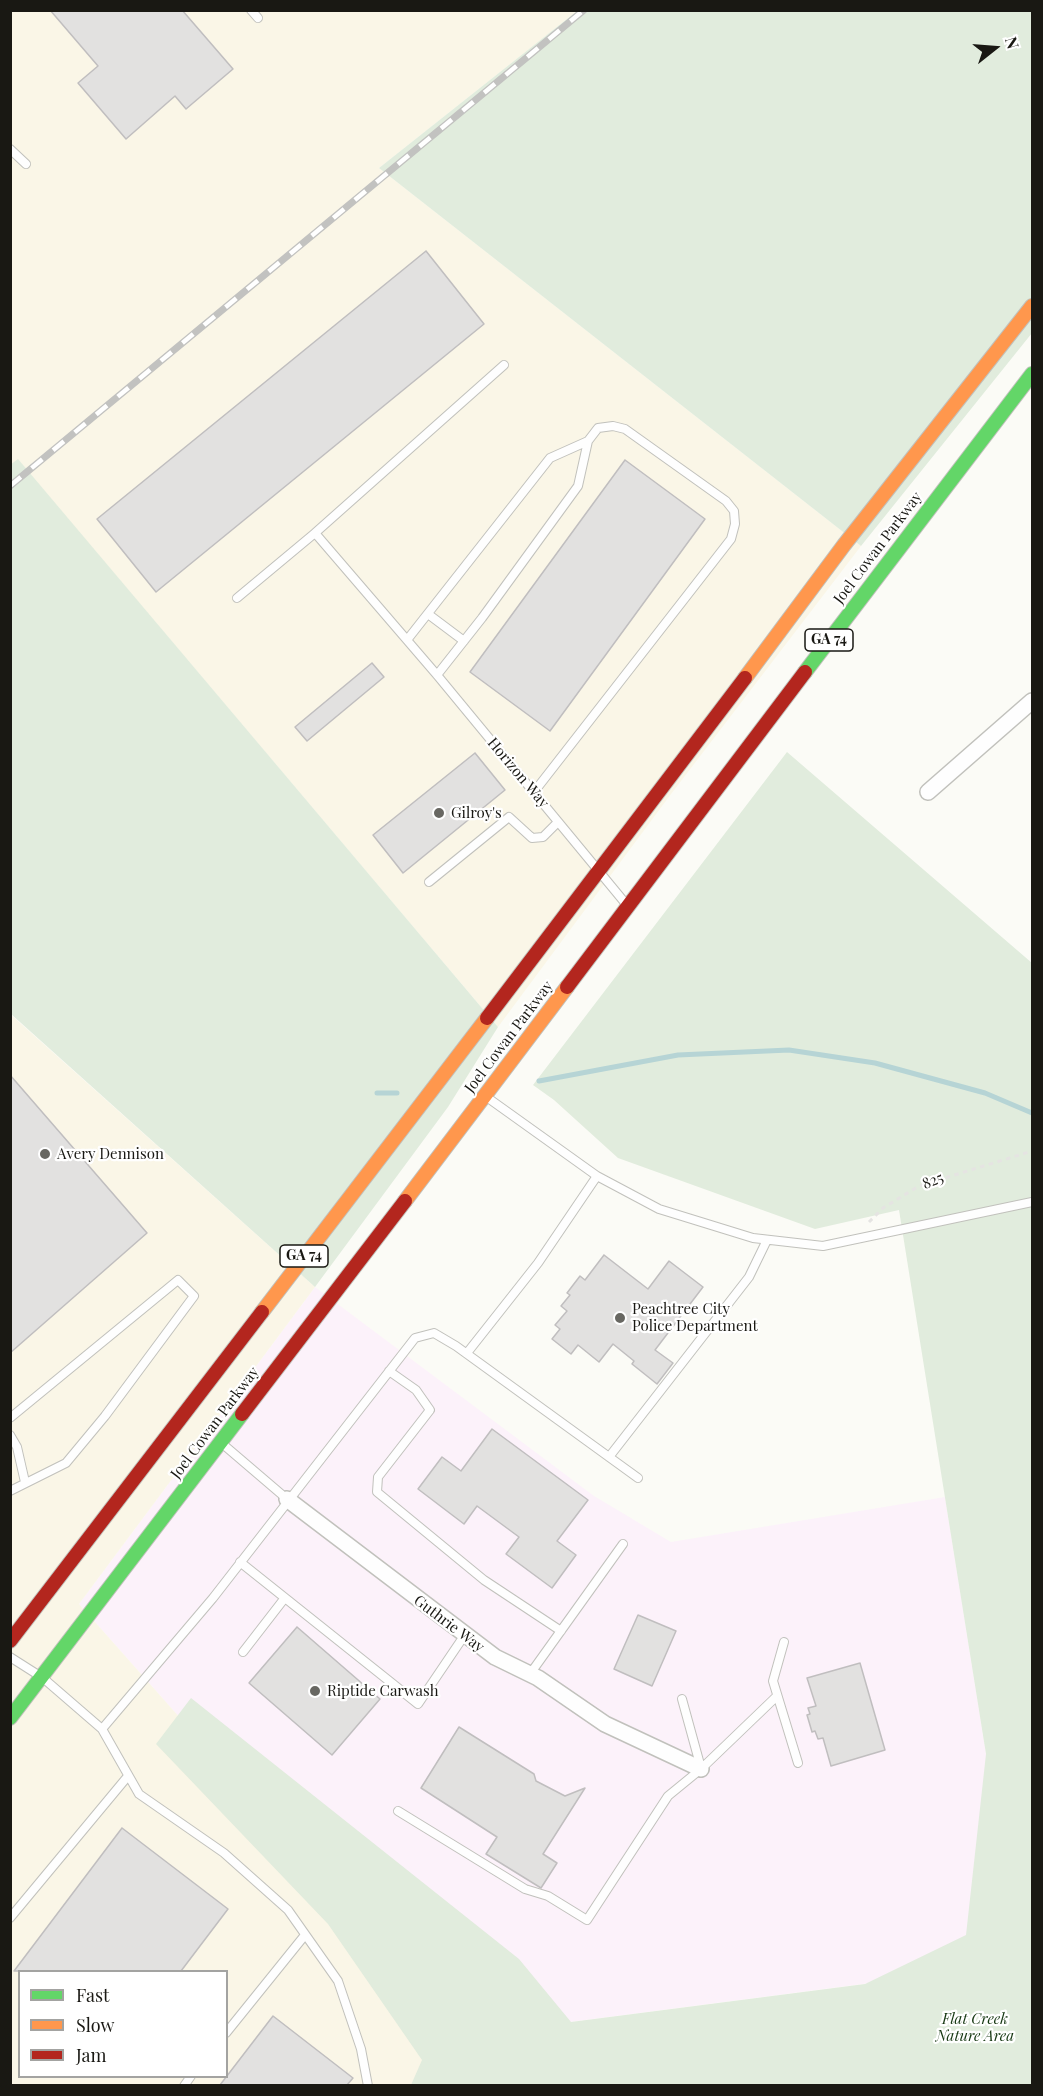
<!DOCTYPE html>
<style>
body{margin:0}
#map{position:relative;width:1043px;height:2096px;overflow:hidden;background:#fbfbf6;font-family:"Playfair Display",serif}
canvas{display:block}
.frame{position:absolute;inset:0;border:12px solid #191813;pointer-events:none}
.legend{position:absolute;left:18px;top:1970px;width:210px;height:108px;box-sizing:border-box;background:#fff;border:2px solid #a3a3a1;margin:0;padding:8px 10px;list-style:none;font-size:18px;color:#191813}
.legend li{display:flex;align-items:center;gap:12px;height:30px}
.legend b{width:30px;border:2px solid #a3a3a1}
.north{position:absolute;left:965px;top:18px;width:60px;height:60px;-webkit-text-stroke:4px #fff;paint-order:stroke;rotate:73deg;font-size:16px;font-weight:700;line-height:24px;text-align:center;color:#191813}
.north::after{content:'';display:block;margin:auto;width:21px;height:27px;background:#191813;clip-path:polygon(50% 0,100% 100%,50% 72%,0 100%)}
</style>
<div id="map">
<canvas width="1043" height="2096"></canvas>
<div class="frame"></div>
<ul class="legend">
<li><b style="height:8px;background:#63d668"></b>Fast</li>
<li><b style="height:8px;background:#ff974d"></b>Slow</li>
<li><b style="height:8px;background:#b3261e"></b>Jam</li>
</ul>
<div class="north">N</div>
</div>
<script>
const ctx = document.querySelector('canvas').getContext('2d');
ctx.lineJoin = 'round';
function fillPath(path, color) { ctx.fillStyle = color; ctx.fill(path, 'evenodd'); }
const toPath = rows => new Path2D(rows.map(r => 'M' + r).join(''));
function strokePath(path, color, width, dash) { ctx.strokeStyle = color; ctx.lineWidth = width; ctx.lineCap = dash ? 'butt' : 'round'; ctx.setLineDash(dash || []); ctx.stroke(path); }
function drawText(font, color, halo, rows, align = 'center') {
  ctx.font = font + ' "Playfair Display",serif'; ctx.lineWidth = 4.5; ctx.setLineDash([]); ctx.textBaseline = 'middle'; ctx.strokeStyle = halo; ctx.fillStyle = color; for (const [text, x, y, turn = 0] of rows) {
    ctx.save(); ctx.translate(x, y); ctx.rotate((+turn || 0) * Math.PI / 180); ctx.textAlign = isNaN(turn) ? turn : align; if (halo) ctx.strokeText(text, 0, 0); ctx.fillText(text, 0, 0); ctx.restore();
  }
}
fillPath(toPath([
 [315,1287,594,1496,671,1542,945,1497,986,1754,1032,1962,462,2036,79,1604]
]), '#fcf2fa');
fillPath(toPath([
 [11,11,577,11,379,168,861,546,668,798,498,1027,18,460,11,465],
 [10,1014,315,1287,79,1604,462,2036,441,2085,11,2085],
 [20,1972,226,1972,226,2076,20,2076]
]), '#faf6e7');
fillPath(toPath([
 [577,11,1032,11,1032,333,861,546,379,168],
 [18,459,498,1027,448,1107,315,1287,11,1014,10,465],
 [787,752,1032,963,1032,2085,411,2085,422,2060,328,1924,156,1744,191,1698,519,1959,571,2022,865,1984,966,1935,986,1754,899,1210,815,1229,618,1158,554,1100,533,1085]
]), '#e1ecdd');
strokePath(toPath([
 [539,1081,678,1055,789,1050,875,1063,985,1093,1032,1113],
 [377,1093,397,1093]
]), '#b6d4d5', 5);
const building = toPath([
 [50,10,182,10,233,69,186,109,175,96,126,139,78,83,98,66,50,10],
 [426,251,484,324,156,592,97,519,426,251],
 [625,460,705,519,550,731,470,672,625,460],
 [372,663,384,677,307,741,295,727,372,663],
 [475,753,505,790,403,873,373,835,475,753],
 [10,1075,147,1233,10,1353,10,1075],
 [604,1255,648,1289,669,1261,703,1287,655,1350,673,1363,657,1384,632,1364,634,1361,613,1344,599,1362,578,1345,571,1354,552,1339,560,1329,555,1325,567,1311,561,1306,570,1295,567,1293,580,1276,585,1280,604,1255],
 [492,1429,588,1500,557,1541,576,1555,552,1588,506,1554,519,1537,477,1506,464,1524,418,1489,442,1457,461,1471,492,1429],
 [638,1615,676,1631,652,1686,614,1669,638,1615],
 [297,1627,380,1699,332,1755,249,1683,297,1627],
 [860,1663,885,1750,831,1766,823,1738,818,1739,815,1731,812,1732,807,1715,810,1714,808,1708,816,1706,807,1678,860,1663],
 [459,1727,534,1774,536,1781,565,1796,585,1788,543,1854,557,1863,541,1888,486,1854,497,1837,421,1788,459,1727],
 [122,1828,228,1909,181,1971,14,1971,122,1828],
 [273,2016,353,2078,347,2085,220,2085,273,2016]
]);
fillPath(building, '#e2e1e0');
strokePath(building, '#c0bebf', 1.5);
const lane = toPath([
 [251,10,258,18],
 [10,149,26,164],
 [504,365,315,533,437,675,626,904],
 [237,598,315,533],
 [428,614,464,641],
 [407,640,550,458,588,441,598,428,613,426,625,429,726,501,734,511,735,524,731,539,534,792],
 [437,675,482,618,578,486,588,441],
 [429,882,509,817,532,838,543,837,558,822],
 [488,1098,597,1176,659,1209,753,1238,823,1246,1032,1202],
 [467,1353,538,1263,597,1176],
 [389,1371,416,1390,430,1410,378,1477,377,1492,484,1580,561,1631],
 [10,1418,178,1280,194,1296,105,1416,66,1463,10,1491],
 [10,1435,17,1447,25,1482],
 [225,1446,287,1499],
 [609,1457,749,1277,767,1240],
 [240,1562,418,1704,464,1636],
 [784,1642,773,1681,798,1763],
 [243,1652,284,1599],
 [10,1657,43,1678,102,1729,139,1794,224,1853,288,1910,338,1981,361,2049,368,2086],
 [530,1674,623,1544],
 [682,1699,701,1768],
 [102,1729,213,1598,415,1338,434,1333,456,1346,638,1478],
 [398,1811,525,1889,548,1896,587,1920,668,1796,701,1769,777,1696],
 [10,1918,128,1776],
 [226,2033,305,1935],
 [184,2086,191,2076]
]);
const street = toPath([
 [928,792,1032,701],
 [287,1499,495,1657,538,1678,605,1724,701,1769]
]);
const fast = toPath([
 [805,672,1032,374],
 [10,1718,242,1414]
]);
const slow = toPath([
 [745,678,844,545,1032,306],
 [405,1201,567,987],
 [262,1312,487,1018]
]);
const jam = toPath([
 [567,987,805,672],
 [487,1018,745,678],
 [242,1414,405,1201],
 [10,1641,262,1312]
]);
strokePath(lane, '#c1c1bc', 10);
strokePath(street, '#c1c1bc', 18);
strokePath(fast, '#c1c1bc', 16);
strokePath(slow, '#c1c1bc', 16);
strokePath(jam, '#c1c1bc', 16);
strokePath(toPath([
 [869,1222,883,1208,919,1186,1032,1151]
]), '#e5e4e2', 3, [4.5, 4.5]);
strokePath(lane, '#fefefe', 8);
strokePath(street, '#fefefe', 15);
strokePath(fast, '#63d668', 14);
strokePath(slow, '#ff974d', 14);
strokePath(jam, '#b3261e', 14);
const rail = toPath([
 [10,486,584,10]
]);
strokePath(rail, '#c2c2c0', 7);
strokePath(rail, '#fff', 4.5, [14]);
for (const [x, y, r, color] of [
 [439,813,6,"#686762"],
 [45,1154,6,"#686762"],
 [620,1318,6,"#686762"],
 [315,1691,6,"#686762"]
]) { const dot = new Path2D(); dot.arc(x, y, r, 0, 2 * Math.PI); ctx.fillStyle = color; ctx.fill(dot); strokePath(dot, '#fff', 2); }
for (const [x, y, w] of [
 [829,640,48],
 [304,1256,48]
]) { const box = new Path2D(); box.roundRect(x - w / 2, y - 11, w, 22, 4.5); ctx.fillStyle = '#fff'; ctx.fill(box); strokePath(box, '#191813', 1.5); }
drawText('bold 14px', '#191813', null, [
 ["GA 74",829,640],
 ["GA 74",304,1256]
]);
drawText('15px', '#191813', '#fff', [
 ["Joel Cowan Parkway",878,548,-53],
 ["Horizon Way",518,773,50],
 ["Joel Cowan Parkway",509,1037,-53],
 ["825",933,1181,-21],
 ["Joel Cowan Parkway",215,1423,-53],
 ["Guthrie Way",449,1624,37]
]);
drawText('15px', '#191813', '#fff', [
 ["Gilroy's",451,813],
 ["Avery Dennison",57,1154],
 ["Peachtree City",632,1309],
 ["Police Department",632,1326],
 ["Riptide Carwash",327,1691]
], 'left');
drawText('italic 15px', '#153711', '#fff', [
 ["Flat Creek",975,2019],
 ["Nature Area",975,2036]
]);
</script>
